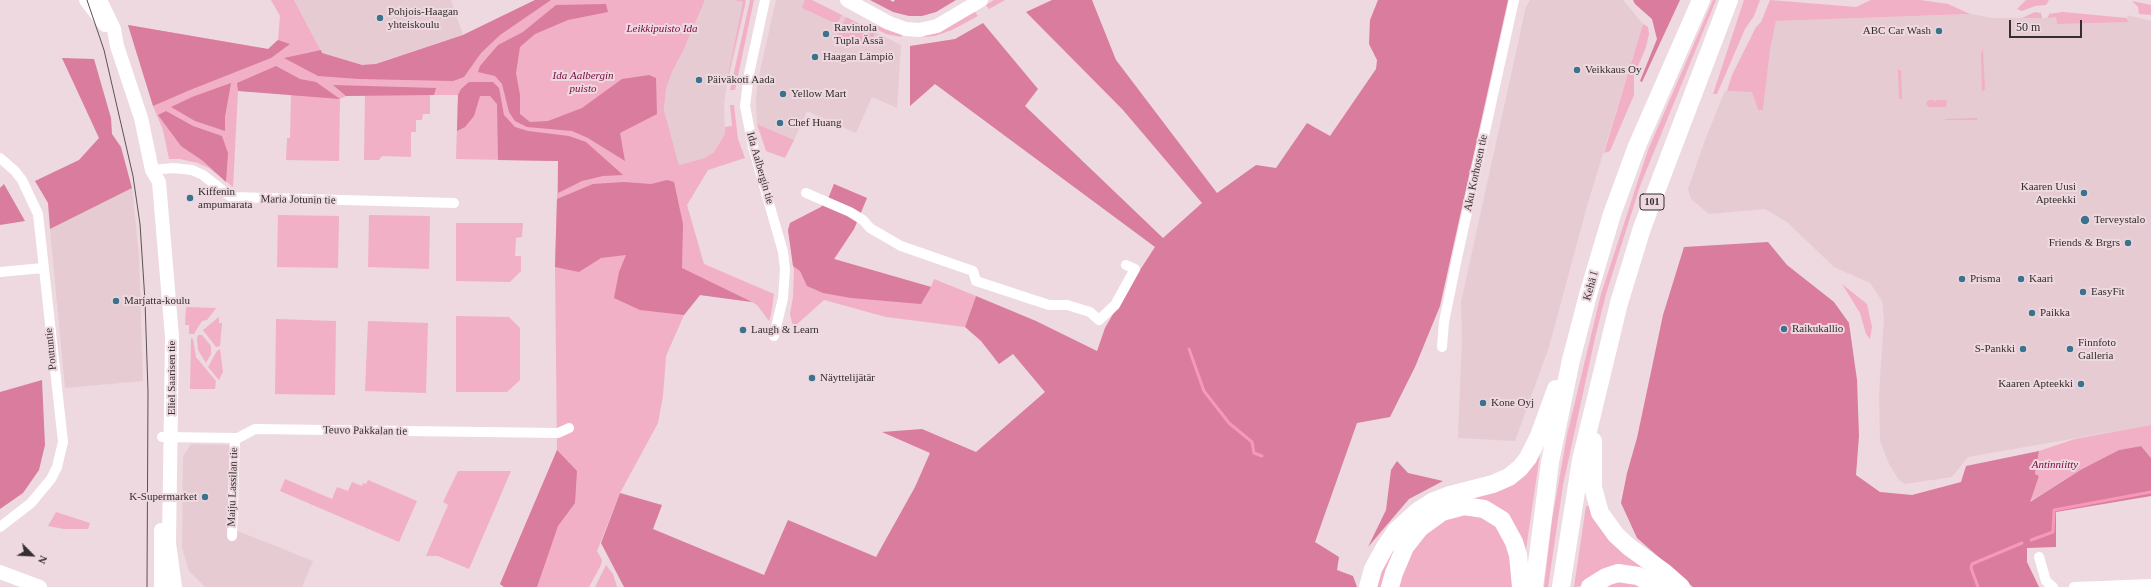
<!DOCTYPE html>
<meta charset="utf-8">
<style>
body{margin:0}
#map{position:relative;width:2151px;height:587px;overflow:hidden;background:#edd9df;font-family:Georgia,serif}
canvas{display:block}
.north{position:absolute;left:12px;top:535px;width:40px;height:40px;-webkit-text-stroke:3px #edd9df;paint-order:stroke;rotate:114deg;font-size:11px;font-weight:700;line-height:16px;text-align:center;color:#352d2f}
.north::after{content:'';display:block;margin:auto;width:14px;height:18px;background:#352d2f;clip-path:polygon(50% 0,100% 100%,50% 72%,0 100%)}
.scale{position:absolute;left:2009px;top:20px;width:73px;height:18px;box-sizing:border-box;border:2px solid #352d2f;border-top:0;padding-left:5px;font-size:12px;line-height:14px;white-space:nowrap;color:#352d2f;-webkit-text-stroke:3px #edd9df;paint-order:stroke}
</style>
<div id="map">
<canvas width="2151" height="587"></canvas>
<div class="north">N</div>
<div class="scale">50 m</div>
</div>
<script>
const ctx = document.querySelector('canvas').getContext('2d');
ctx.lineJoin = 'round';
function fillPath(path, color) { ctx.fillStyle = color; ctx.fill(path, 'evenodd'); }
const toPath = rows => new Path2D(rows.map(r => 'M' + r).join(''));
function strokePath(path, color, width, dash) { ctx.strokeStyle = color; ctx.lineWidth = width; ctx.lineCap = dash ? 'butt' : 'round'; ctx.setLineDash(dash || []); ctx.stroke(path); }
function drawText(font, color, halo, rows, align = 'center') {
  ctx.font = font + ' Georgia,serif'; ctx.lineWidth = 4; ctx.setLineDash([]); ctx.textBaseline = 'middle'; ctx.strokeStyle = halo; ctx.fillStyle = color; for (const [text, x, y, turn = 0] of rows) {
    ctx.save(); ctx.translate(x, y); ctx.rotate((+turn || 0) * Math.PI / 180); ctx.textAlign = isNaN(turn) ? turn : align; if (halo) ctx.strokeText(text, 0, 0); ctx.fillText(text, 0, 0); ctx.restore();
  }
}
fillPath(toPath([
 [294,0,451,0,463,35,376,64,362,65,322,53],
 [705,0,733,0,746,3,726,90,724,104,725,134,714,152,705,158,679,165,664,110,666,89,672,72,684,49],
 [776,0,812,0,901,45,897,108,872,97,856,133,807,111,794,140,757,124,756,99,758,80],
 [1530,0,1623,0,1643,24,1587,206,1549,347,1515,441,1458,438,1462,339,1461,302,1526,7],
 [1970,14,1993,18,2048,18,2049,15,2128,22,2127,15,2151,21,2151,425,1968,457,1952,477,1905,484,1899,480,1889,464,1880,441,1879,393,1884,320,1882,301,1870,283,1834,267,1787,222,1765,209,1709,214,1691,199,1688,189,1705,140,1725,91,1752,92,1758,110,1763,110,1770,50,1776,21],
 [132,188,139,256,143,381,65,388,50,229],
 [191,444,231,445,230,528,313,561,302,587,205,587,189,571,182,547,183,456]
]), '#e7cbd3');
fillPath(toPath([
 [271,0,294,0,322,53,362,65,376,64,463,35,535,0,705,0,684,49,672,72,666,89,664,110,679,165,705,158,714,152,725,134,725,127,732,126,730,105,734,105,738,139,745,158,708,170,687,205,704,264,774,294,771,315,769,321,757,305,752,302,700,295,684,315,666,356,663,396,658,423,620,493,597,551,602,560,601,565,589,587,504,587,500,584,557,450,555,267,558,161,456,159,458,95,430,95,430,114,423,114,422,120,416,120,416,132,411,132,411,157,382,156,379,160,364,160,365,96,346,96,340,99,339,161,286,160,287,138,290,138,291,94,238,91,233,187,209,168,198,163,180,159,169,159,163,130,153,106,128,25,268,49,278,40,280,16],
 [733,0,746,0,725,90,743,2],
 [750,0,754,0,735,90,730,90],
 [805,0,812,0,842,15,837,24,802,8],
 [994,0,1005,0,989,9,986,5],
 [1713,0,1716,0,1640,186,1606,294,1595,338,1563,485,1548,587,1544,587,1552,520,1567,435,1601,294,1648,150],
 [1744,0,1760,0,1754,16,1745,29,1717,94,1713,94],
 [1770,0,1856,7,1871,0,1920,0,1948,4,1970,14,1776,21,1770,50,1763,110,1758,110,1752,92,1727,91,1732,75,1756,27,1761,22],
 [2026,0,2049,0,2046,5,2035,6,2022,11,2017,9],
 [2132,1,2151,5,2151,15,2139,14,2138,7],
 [975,12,978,16,952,30,935,36,925,37,923,35],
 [2035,12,2041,13,2042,18,2022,18],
 [2051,12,2049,14,2063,12,2127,18,2128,22,2057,24,2056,17,2047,18],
 [846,17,858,23,871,46,859,46,837,36],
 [869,23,902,35,901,37,886,34,868,25],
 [1643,24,1648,27,1649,34,1646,47,1634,76,1634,95,1610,151,1604,153],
 [861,25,875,32,872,43],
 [1983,48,1985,89,1982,92,1981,55],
 [1898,70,1901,70,1902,99,1899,99],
 [1928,100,1934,100,1934,102,1937,100,1947,100,1946,107,1929,107,1926,104],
 [1977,118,1977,120,1945,120,1945,119],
 [757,124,794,140,785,158,766,151],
 [834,184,867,198,854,229,834,259,931,287,934,279,976,296,965,327,886,317,824,300,795,326,792,323,790,314,793,297,794,270,788,230,790,223,821,207,828,199],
 [278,215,339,216,338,268,277,267],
 [369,215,430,216,429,269,368,267],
 [456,223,523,223,522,237,516,238,515,256,521,256,521,271,510,282,456,281],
 [1842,284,1867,304,1872,327,1870,339,1866,334,1860,313],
 [186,307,216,308,207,320,202,321,194,334,189,334,189,325,185,325],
 [456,316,509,317,520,328,520,380,507,392,456,392],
 [219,317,219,323,222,323,220,346,216,347,203,330],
 [276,319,336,321,335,395,275,394],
 [368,321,428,323,426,393,365,391],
 [198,335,202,335,211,346,211,354,206,363,198,350,197,339],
 [191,338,193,339,196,357,216,381,215,389,190,389],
 [220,349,223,372,219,380,208,367,217,351],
 [2151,425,2151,458,2141,446,2119,450,2082,469,2029,502,2039,476,2035,474,2039,451,2075,439],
 [1541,447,1525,556,1512,524,1503,514,1489,505,1476,501,1456,502,1434,511,1414,529,1400,549,1386,587,1374,587,1381,566,1389,550,1402,533,1413,522,1435,506,1449,500,1487,491,1511,482,1527,469],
 [458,471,511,471,469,569,438,556,426,556,448,505,443,502],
 [285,479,332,499,337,487,348,491,352,482,362,486,363,483,366,484,368,480,417,501,399,542,280,491],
 [1586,506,1589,506,1673,587,1665,587,1649,575,1574,587],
 [56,512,90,523,88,529,64,529,48,526],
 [1463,512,1490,519,1506,537,1516,587,1397,587,1405,562,1431,526],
 [606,565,613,574,617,587,595,587],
 [1627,579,1642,587,1599,587]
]), '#f1b0c5');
fillPath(toPath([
 [535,0,551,0,500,35,481,53,464,77,453,81,359,79,318,76,284,58,321,50,322,53,362,65,376,64,463,35],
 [870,0,890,0,893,2,895,0,956,0,936,12,922,16,909,16,893,12],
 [1052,0,1092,0,1116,60,1217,193,1256,165,1276,168,1307,123,1330,136,1376,69,1377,60,1369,44,1370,20,1378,0,1508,0,1440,306,1415,367,1390,417,1357,423,1315,542,1339,557,1337,570,1353,576,1357,587,624,587,601,543,620,493,662,505,653,529,764,575,788,520,876,557,915,487,930,453,882,432,922,429,976,452,1045,392,1013,354,999,364,981,341,965,327,976,296,1036,321,1097,351,1105,328,1125,293,1155,247,935,84,910,106,910,46,955,39,983,23,1038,89,1025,106,1163,238,1202,203,1123,110,1026,12],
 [1633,0,1680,0,1642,82,1640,81,1657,39,1652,19,1635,4],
 [606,4,608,12,568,20,535,34,520,47,516,73,520,95,520,114,530,122,548,121,582,108,622,79,649,75,656,78,657,114,620,133,625,161,588,138,572,131,527,127,515,121,509,112,502,84,495,76,478,72,480,66,498,45,523,32,556,5],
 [128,25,268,49,278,40,290,44,271,58,190,90,153,106],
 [62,58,94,59,111,118,112,134,121,147,132,188,50,229,48,203,35,181,79,160,99,138],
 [276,66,300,79,316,82,340,99,238,91,237,83],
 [469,82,493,82,499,88,504,115,515,127,528,131,569,136,586,142,623,175,603,176,582,181,558,193,558,161,498,160,497,104,490,96,480,96,474,116,465,127,457,131,458,95,461,89],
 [231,83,225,117,225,131,195,121,171,107,192,97],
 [333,85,436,88,434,95,346,96],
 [166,111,193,126,222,136,228,153,226,182,203,161,181,146,158,115],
 [667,180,674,182,683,224,682,268,752,302,700,295,684,315,640,310,614,298,619,272,626,255,601,258,579,272,555,267,557,199,593,184,624,182,651,184],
 [4,184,25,221,0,225,0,188],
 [834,184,867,198,854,229,834,259,931,287,921,304,851,298,823,293,807,286,800,271,793,266,788,230,790,223,821,207,828,199],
 [1768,242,1787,265,1834,302,1849,323,1857,380,1859,436,1856,475,1880,492,1912,495,1961,482,1966,466,2039,451,2035,474,2039,476,2030,502,2082,469,2119,450,2141,446,2151,458,2151,496,2056,512,2056,547,2027,548,2027,562,2039,587,1693,587,1637,538,1621,503,1627,473,1637,438,1663,315,1684,247],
 [42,380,45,445,39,470,23,493,0,509,0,392],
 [557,450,577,471,575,503,558,526,537,587,504,587,500,584],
 [1397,461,1408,473,1443,481,1409,499,1368,547,1386,510,1391,470]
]), '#d97c9d');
strokePath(toPath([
 [1189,349,1204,391,1229,423,1252,442,1254,453,1262,456],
 [2031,540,2053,532,2054,510,2151,492],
 [1978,587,1971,568,1972,564,2022,543]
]), '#f798b9', 3);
strokePath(toPath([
 [765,0,749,74,745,106,753,147,783,252,785,269,783,298,774,336],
 [0,158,15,171,22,180,38,214,63,442,57,467,51,479,31,503,0,527],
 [152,170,173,168,192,170,203,175,231,197,454,203],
 [806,193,850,212,863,220,870,228,901,246,973,271,976,281,1049,305,1067,305,1090,312,1099,320,1115,305,1135,269,1126,265],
 [0,272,43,268],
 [1442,347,1444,322,1457,258,1514,0],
 [162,437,238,438,255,429,558,433,569,428],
 [232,536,235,438],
 [2039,557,2046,581,2053,587],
 [2074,587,2151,584]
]), '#fff', 10);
strokePath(toPath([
 [86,0,105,25],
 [100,0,114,29,117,46,141,118,152,170,159,182,172,337,169,543,175,587],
 [847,0,889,23,906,29,919,30,937,26,981,0],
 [161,530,161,587],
 [0,572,40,587]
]), '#fff', 14);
strokePath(toPath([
 [1593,441,1593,487,1600,513,1616,535,1629,547,1664,572,1681,587],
 [1368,587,1373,569,1385,547,1396,531,1418,511,1432,502,1450,495,1493,484,1509,477,1520,468,1528,458,1539,436,1556,389],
 [1390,587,1394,573,1405,547,1420,528,1442,512,1464,506,1484,509,1502,520,1514,542,1518,555,1521,587],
 [1534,587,1550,462,1571,360,1588,295,1612,214,1637,146,1701,0],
 [1561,587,1581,460,1619,303,1642,228,1729,0],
 [1590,587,1606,577,1618,573,1638,576,1658,587]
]), '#fff', 18);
strokePath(toPath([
 [87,0,104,50,133,176,140,224,145,301,148,392,147,587]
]), '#5c5154', 1);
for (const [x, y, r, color] of [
 [380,18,4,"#3b728d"],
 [1939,31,4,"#3b728d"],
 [826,34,4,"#3b728d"],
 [815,57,4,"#3b728d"],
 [1577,70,4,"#3b728d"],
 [699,80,4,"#3b728d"],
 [783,94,4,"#3b728d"],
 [780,123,4,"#3b728d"],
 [2084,193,4,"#3b728d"],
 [190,198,4,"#3b728d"],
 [2085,220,5,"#3b728d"],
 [2128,243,4,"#3b728d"],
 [1962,279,4,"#3b728d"],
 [2021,279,4,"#3b728d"],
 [2083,292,4,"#3b728d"],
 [116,301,4,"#3b728d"],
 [2032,313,4,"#3b728d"],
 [1784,329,4,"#3b728d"],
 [743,330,4,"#3b728d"],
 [2023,349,4,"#3b728d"],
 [2070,349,4,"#3b728d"],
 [812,378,4,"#3b728d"],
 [2081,384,4,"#3b728d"],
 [1483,403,4,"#3b728d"],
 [205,497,4,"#3b728d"]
]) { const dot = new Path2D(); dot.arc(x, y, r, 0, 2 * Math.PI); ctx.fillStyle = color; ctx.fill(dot); strokePath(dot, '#edd9df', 1.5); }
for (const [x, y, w] of [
 [1652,202,24]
]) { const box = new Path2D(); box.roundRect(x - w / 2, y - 8, w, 16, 3); ctx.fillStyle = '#edd9df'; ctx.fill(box); strokePath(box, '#352d2f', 1); }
drawText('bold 10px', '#352d2f', null, [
 ["101",1652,202]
]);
drawText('11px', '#352d2f', '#edd9df', [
 ["Pohjois-Haagan",388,12],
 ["yhteiskoulu",388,25],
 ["Ravintola",834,28],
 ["Tupla Ässä",834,41],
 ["ABC Car Wash",1931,31,"right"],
 ["Haagan Lämpiö",823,57],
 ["Veikkaus Oy",1585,70],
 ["Päiväkoti Aada",707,80],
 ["Yellow Mart",791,94],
 ["Chef Huang",788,123],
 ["Kaaren Uusi",2076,187,"right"],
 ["Apteekki",2076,200,"right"],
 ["Kiffenin",198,192],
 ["ampumarata",198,205],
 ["Terveystalo",2094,220],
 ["Friends & Brgrs",2120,243,"right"],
 ["Prisma",1970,279],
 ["Kaari",2029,279],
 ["EasyFit",2091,292],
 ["Marjatta-koulu",124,301],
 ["Paikka",2040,313],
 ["Raikukallio",1792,329],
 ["Laugh & Learn",751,330],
 ["Finnfoto",2078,343],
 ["Galleria",2078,356],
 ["S-Pankki",2015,349,"right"],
 ["Näyttelijätär",820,378],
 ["Kaaren Apteekki",2073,384,"right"],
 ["Kone Oyj",1491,403],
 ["K-Supermarket",197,497,"right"]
], 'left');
drawText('italic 11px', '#800e46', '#edd9df', [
 ["Leikkipuisto Ida",662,29],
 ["Ida Aalbergin",583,76],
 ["puisto",583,89],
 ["Antinniitty",2055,465]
]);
drawText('11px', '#352d2f', '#edd9df', [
 ["Ida Aalbergin tie",760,168,74],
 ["Aku Korhosen tie",1476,173,-78],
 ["Maria Jotunin tie",298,200,1],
 ["Kehä I",1591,286,-74],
 ["Poutuntie",51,349,-96],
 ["Eliel Saarisen tie",172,378,-90],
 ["Teuvo Pakkalan tie",365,431,1],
 ["Maiju Lassilan tie",233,487,-88]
]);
</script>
